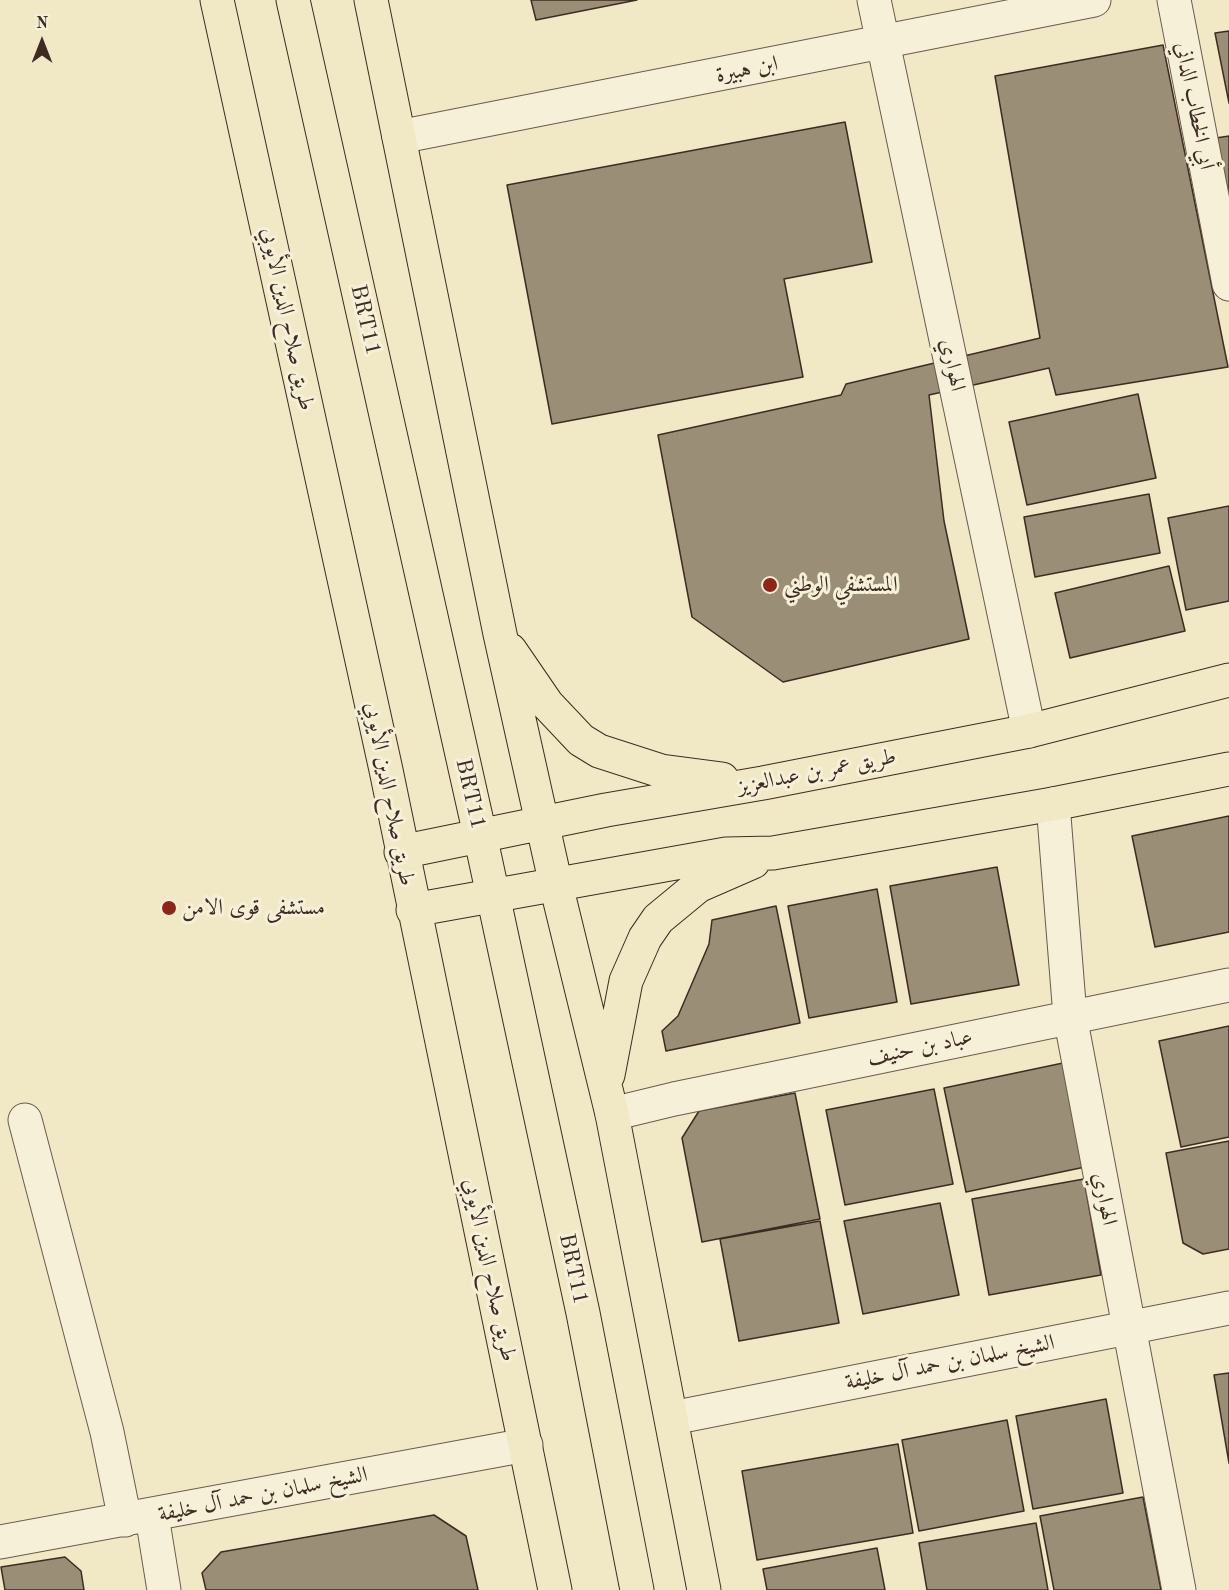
<!DOCTYPE html>
<meta charset="utf-8">
<style>
body{margin:0}
#map{position:relative;width:1229px;height:1590px;overflow:hidden;background:#f1e8c5;font-family:"Old Standard TT",serif}
canvas{display:block}
.north{position:absolute;left:12px;top:12px;width:60px;height:60px;-webkit-text-stroke:4px #f6f0d9;paint-order:stroke;rotate:0deg;font-size:16px;font-weight:700;line-height:24px;text-align:center;color:#3e2c23}
.north::after{content:'';display:block;margin:auto;width:21px;height:27px;background:#3e2c23;clip-path:polygon(50% 0,100% 100%,50% 72%,0 100%)}
</style>
<div id="map">
<canvas width="1229" height="1590"></canvas>
<div class="north">N</div>
</div>
<script>
const ctx = document.querySelector('canvas').getContext('2d');
ctx.lineJoin = 'round';
function fillPath(path, color) { ctx.fillStyle = color; ctx.fill(path, 'evenodd'); }
const toPath = rows => new Path2D(rows.map(r => 'M' + r).join(''));
function strokePath(path, color, width, dash) { ctx.strokeStyle = color; ctx.lineWidth = width; ctx.lineCap = dash ? 'butt' : 'round'; ctx.setLineDash(dash || []); ctx.stroke(path); }
function drawText(font, color, halo, rows, align = 'center') {
  ctx.font = font + ' "Old Standard TT",Amiri,serif'; ctx.lineWidth = 6; ctx.setLineDash([]); ctx.textBaseline = 'middle'; ctx.strokeStyle = halo; ctx.fillStyle = color; for (const [text, x, y, turn = 0] of rows) {
    ctx.save(); ctx.translate(x, y); ctx.rotate((+turn || 0) * Math.PI / 180); ctx.textAlign = isNaN(turn) ? turn : align; if (halo) ctx.strokeText(text, 0, 0); ctx.fillText(text, 0, 0); ctx.restore();
  }
}
const building = toPath([
 [531,0,637,0,536,20,531,0],
 [1229,31,1229,103,1215,33,1229,31],
 [1163,45,1228,367,1056,395,1049,368,929,395,944,521,969,639,783,682,692,617,658,435,841,395,846,384,1040,338,995,76,1163,45],
 [845,122,872,262,784,279,803,377,552,424,507,185,845,122],
 [1229,136,1229,206,1216,138,1229,136],
 [1138,394,1156,478,1027,505,1009,422,1138,394],
 [1149,494,1160,553,1035,577,1024,517,1149,494],
 [1229,506,1229,601,1186,610,1168,518,1229,506],
 [1169,566,1185,631,1070,658,1055,593,1169,566],
 [1229,816,1229,932,1155,947,1132,836,1229,816],
 [997,867,1019,985,911,1004,890,886,997,867],
 [877,889,897,1002,809,1018,788,906,877,889],
 [776,906,800,1023,666,1051,662,1031,678,1016,709,944,712,920,776,906],
 [1229,1026,1229,1137,1181,1147,1159,1041,1229,1026],
 [1063,1063,1085,1167,966,1192,944,1088,1063,1063],
 [934,1089,953,1184,845,1205,826,1110,934,1089],
 [795,1093,820,1219,702,1242,682,1138,699,1111,795,1093],
 [1229,1141,1229,1249,1203,1254,1183,1243,1166,1153,1229,1141],
 [1084,1179,1101,1275,989,1295,972,1199,1084,1179],
 [940,1203,959,1295,863,1314,844,1221,940,1203],
 [820,1221,839,1323,739,1341,720,1239,820,1221],
 [1229,1373,1229,1463,1214,1375,1229,1373],
 [1106,1399,1123,1493,1033,1509,1016,1416,1106,1399],
 [1007,1420,1024,1511,919,1531,902,1440,1007,1420],
 [898,1444,913,1533,757,1560,742,1471,898,1444],
 [1143,1497,1161,1590,1054,1590,1040,1516,1143,1497],
 [434,1515,466,1536,478,1590,206,1590,202,1573,221,1552,434,1515],
 [1036,1523,1048,1590,927,1590,919,1543,1036,1523],
 [877,1548,885,1590,767,1590,763,1569,877,1548],
 [65,1557,81,1571,84,1590,5,1590,1,1567,65,1557]
]);
fillPath(building, '#9b8e77');
strokePath(building, '#3e2c23', 1.5);
const minor = toPath([
 [874,0,1029,731],
 [1174,0,1229,284],
 [399,137,1094,0],
 [1053,804,1070,1016,1179,1590],
 [612,1114,674,1099,1229,985],
 [25,1120,107,1432,125,1520],
 [672,1418,1229,1308],
 [152,1516,164,1590],
 [0,1542,526,1445]
]);
const major = toPath([
 [217,0,386,770,555,1590],
 [293,0,480,835,583,1313,637,1590],
 [371,0,500,634,556,885,612,1114,704,1590],
 [510,650,547,704,581,740,599,751,661,771,722,779],
 [401,852,606,810,763,783,1029,731,1229,680],
 [413,910,726,854,773,853,1053,804,1229,769],
 [608,1075,626,981,645,938,658,919,698,886,753,862]
]);
strokePath(minor, '#6b5b4c', 35);
strokePath(major, '#3e2c23', 35);
strokePath(minor, '#f6f0d9', 33);
strokePath(major, '#f1e8c5', 33);
for (const [x, y, r, color] of [
 [770,585,8,"#8f2418"],
 [169,908,8,"#8f2418"]
]) { const dot = new Path2D(); dot.arc(x, y, r, 0, 2 * Math.PI); ctx.fillStyle = color; ctx.fill(dot); strokePath(dot, '#f6f0d9', 2); }
drawText('22px', '#3e2c23', '#f6f0d9', [
 ["ابن هبيرة",747,70,-11],
 ["أبي الخطاب الداني",1194,106,79],
 ["طريق صلاح الدين الأيوبي",287,319,78],
 ["BRT11",365,320,77],
 ["الهواري",952,365,78],
 ["طريق عمر بن عبدالعزيز",817,772,-11],
 ["طريق صلاح الدين الأيوبي",389,794,79],
 ["BRT11",470,794,77],
 ["عباد بن حنيف",920,1048,-12],
 ["الهواري",1104,1199,79],
 ["BRT11",573,1269,78],
 ["طريق صلاح الدين الأيوبي",489,1270,78],
 ["الشيخ سلمان بن حمد آل خليفة",950,1363,-11],
 ["الشيخ سلمان بن حمد آل خليفة",263,1495,-11]
]);
drawText('22px', '#3e2c23', '#f6f0d9', [
 ["المستشفي الوطني",784,585],
 ["مستشفى قوى الامن",182,908]
], 'left');
</script>
